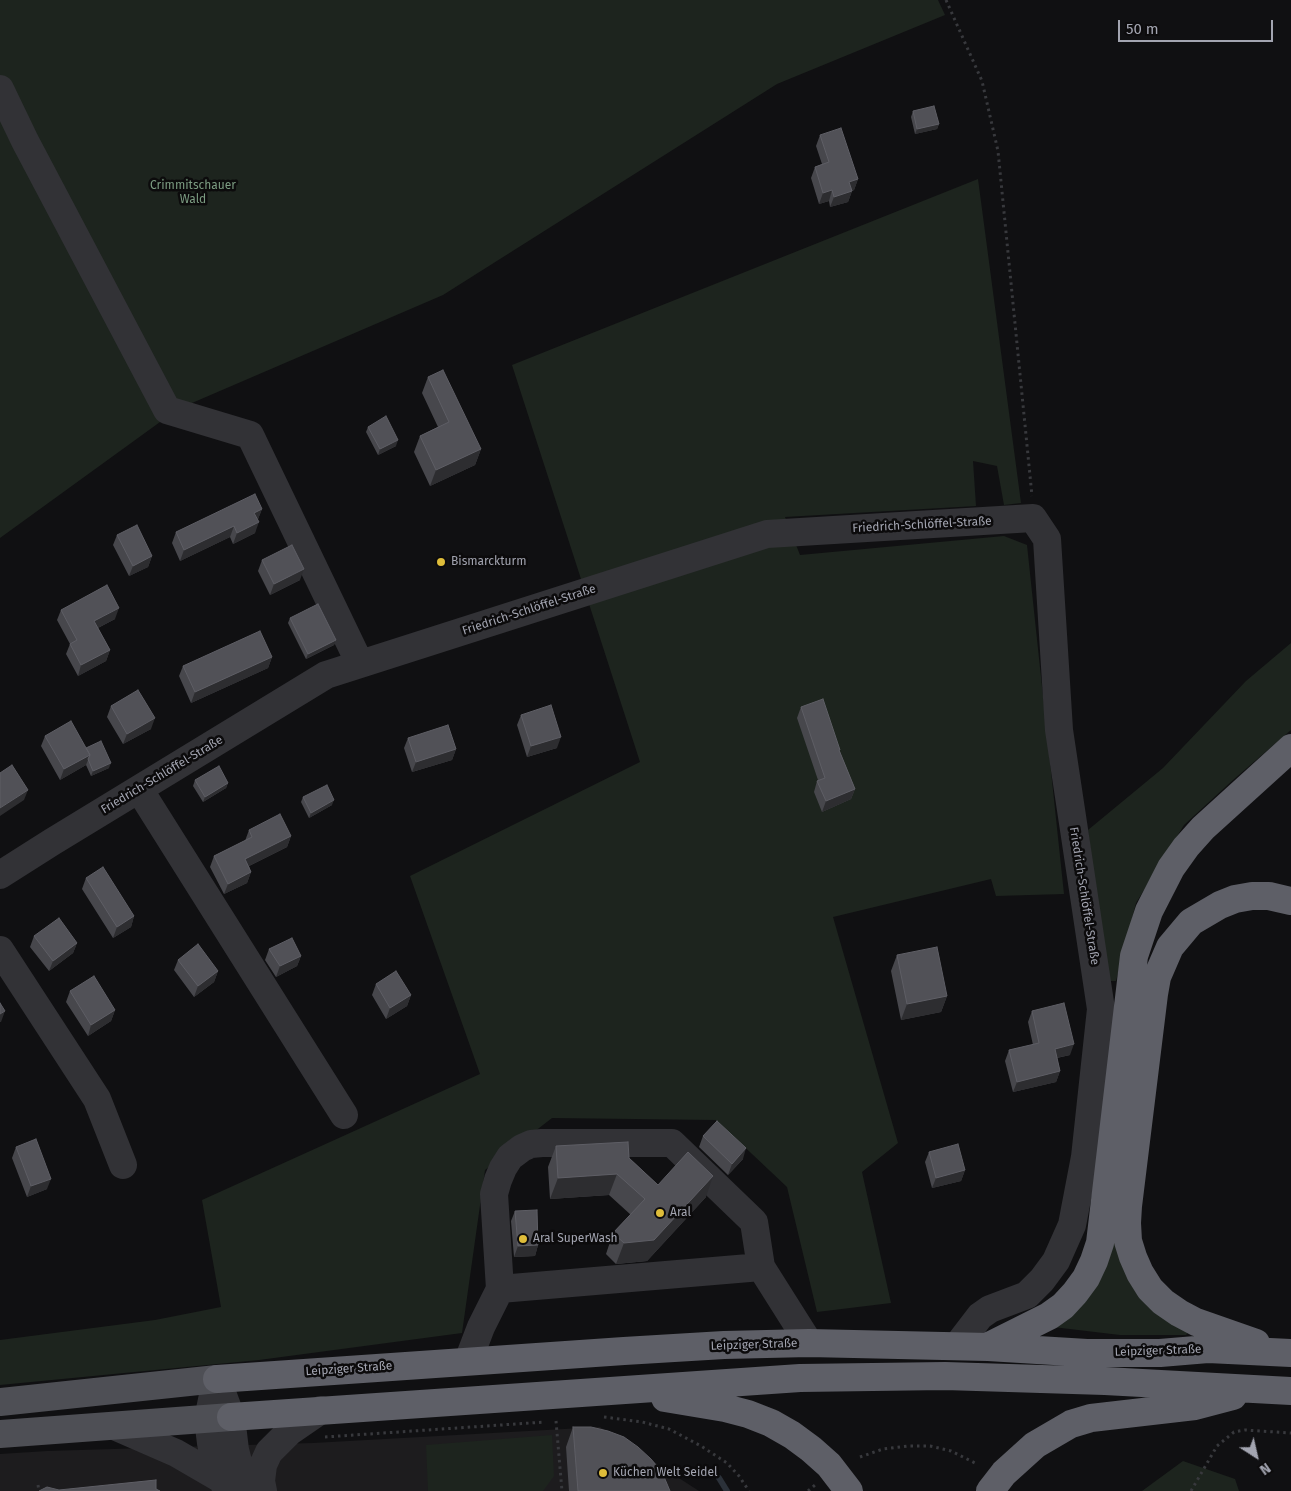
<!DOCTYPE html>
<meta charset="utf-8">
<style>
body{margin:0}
#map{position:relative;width:1291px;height:1491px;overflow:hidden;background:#101012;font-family:"Fira Sans",sans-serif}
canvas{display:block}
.north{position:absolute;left:1231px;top:1431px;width:50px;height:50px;-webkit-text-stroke:4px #0c0b0c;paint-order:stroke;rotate:145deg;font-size:14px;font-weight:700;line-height:20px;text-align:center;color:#a3a5b1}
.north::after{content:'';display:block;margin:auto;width:18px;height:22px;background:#a3a5b1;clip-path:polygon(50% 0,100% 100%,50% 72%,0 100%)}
.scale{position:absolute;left:1118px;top:20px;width:155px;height:22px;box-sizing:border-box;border:2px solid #a3a5b1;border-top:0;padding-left:6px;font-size:15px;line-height:18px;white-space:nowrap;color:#a3a5b1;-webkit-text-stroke:4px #0c0b0c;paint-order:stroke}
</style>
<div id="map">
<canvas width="1291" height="1491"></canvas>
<div class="north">N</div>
<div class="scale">50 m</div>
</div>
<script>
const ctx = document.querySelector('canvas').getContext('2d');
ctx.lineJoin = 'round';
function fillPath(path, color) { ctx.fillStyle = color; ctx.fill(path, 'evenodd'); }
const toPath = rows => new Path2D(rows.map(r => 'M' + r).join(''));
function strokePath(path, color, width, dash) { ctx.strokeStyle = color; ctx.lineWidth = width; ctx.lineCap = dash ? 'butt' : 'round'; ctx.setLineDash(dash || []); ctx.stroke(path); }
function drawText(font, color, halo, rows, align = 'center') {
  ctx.font = font + ' "Fira Sans",sans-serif'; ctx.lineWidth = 5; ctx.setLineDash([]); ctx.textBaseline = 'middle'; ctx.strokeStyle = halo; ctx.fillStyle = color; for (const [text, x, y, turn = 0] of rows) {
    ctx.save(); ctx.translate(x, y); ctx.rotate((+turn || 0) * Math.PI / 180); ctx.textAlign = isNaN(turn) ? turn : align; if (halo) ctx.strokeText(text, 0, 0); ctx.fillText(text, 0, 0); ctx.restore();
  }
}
fillPath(toPath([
 [600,1427,699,1491,0,1491,0,1454,47,1451,313,1443]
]), '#1d1c1e');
fillPath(toPath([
 [0,0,938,0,945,15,777,84,443,295,178,409,0,538],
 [978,179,1021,503,1004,505,997,466,973,461,976,506,785,517,800,555,1004,536,1027,545,1064,894,996,896,991,879,833,917,898,1143,862,1172,891,1303,817,1312,787,1187,716,1120,552,1118,485,1170,462,1333,259,1360,0,1385,0,1340,155,1320,221,1307,202,1200,480,1074,410,876,640,762,512,365],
 [1291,643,1291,730,1233,780,1184,825,1136,903,1116,981,1107,981,1088,830,1163,768,1246,681],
 [1114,1218,1190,1330,1186,1335,1120,1335,1053,1327],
 [552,1435,554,1476,543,1491,428,1491,426,1445],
 [1183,1461,1235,1479,1239,1491,1142,1491]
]), '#1d241e');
strokePath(toPath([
 [719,1478,727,1491]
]), '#2b3139', 6);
strokePath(toPath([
 [946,0,982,81,998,151,1032,496],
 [604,1417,642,1422,669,1429,701,1446,727,1463,739,1476,749,1491],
 [556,1421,562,1491],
 [325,1437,545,1422],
 [860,1457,883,1449,908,1446,930,1446,951,1451,975,1463],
 [38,1485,39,1491],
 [808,1491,815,1485],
 [1191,1491,1217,1446,1234,1432,1245,1430,1291,1433]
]), '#38393d', 3, [2.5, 4]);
strokePath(toPath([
 [0,89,25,141,167,410,250,435,360,664],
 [139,789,344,1115],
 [0,875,52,842,326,675,767,534,1033,518,1047,539,1059,730,1101,1009,1085,1157,1072,1225,1056,1261,1042,1280,1027,1295,990,1309,980,1316,957,1346],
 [0,950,97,1099,123,1165],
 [500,1289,494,1194,498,1180,503,1168,510,1157,522,1148,531,1144,542,1143,672,1143,754,1222,761,1267],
 [468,1361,481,1327,500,1289,761,1267,809,1343],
 [217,1379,231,1417,235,1450,243,1481,249,1491],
 [213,1395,208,1419,211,1443,215,1461,225,1486],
 [114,1426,176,1453,221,1479],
 [263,1491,261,1481,263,1465,269,1452,289,1432,321,1410]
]), '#323236', 28);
strokePath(toPath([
 [0,1402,217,1379],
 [0,1434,231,1417]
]), '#4e4f55', 28);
strokePath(toPath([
 [1256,1343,1196,1322,1179,1313,1163,1302,1150,1289,1140,1273,1133,1257,1128,1241,1127,1223,1128,1206,1154,994,1157,977,1170,947,1191,922,1220,905,1235,899,1252,896,1269,896,1291,901],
 [989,1346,1049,1316,1063,1306,1075,1293,1086,1278,1094,1261,1100,1243,1134,956,1149,911,1171,868,1186,847,1203,828,1291,748],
 [217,1379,624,1351,724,1345,809,1343,988,1347,1087,1353,1160,1353,1208,1349,1291,1353],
 [665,1398,725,1408,748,1414,771,1423,792,1435,811,1449,829,1465,849,1491],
 [231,1417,800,1378,945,1376,1105,1381,1291,1391],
 [990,1491,1004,1473,1035,1445,1071,1424,1091,1418,1195,1406,1233,1396]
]), '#5e5f67', 28);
fillPath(toPath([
 [913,111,939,124,937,129,915,134,911,117],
 [820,135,858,179,854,190,852,191,848,202,830,207,829,201,819,204,811,178,815,167,822,164,816,146],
 [428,377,481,449,475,465,430,486,414,452,420,436,438,427,422,393],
 [368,427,396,446,378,455,366,432],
 [262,509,258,519,257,520,255,533,233,544,230,537,180,561,172,543,176,532],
 [117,535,152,556,148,567,129,576,113,545],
 [262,560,300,580,270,595,258,571],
 [61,610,115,619,98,628,110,650,106,661,78,676,66,654,70,644,57,620],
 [290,618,336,640,334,645,306,659,288,623],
 [272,657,268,668,191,703,179,676,183,666],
 [111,706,151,729,123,744,107,717],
 [801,707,840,752,855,789,851,799,822,812,814,792,817,781,818,780,797,718],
 [521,715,557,748,527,757,517,725],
 [45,736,86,748,109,768,91,776,86,765,60,780,41,746],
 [408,738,456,749,452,760,412,772,404,748],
 [195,780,228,783,226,788,203,802,193,786],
 [303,797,332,805,309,818,301,802],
 [249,830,291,836,287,847,249,866,251,872,247,883,224,894,210,867,214,856,245,841],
 [86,878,134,916,131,927,113,938,82,889],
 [34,936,77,943,73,953,49,971,30,947],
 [269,949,301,956,297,966,276,977,265,960],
 [897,955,947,996,941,1012,901,1020,891,971],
 [178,960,218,971,214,982,194,997,174,970],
 [376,984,411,995,407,1006,386,1019,372,995],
 [70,991,115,1010,111,1021,88,1036,66,1002],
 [1032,1011,1070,1055,1057,1058,1060,1071,1056,1082,1013,1092,1005,1061,1009,1050,1033,1045,1028,1022],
 [703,1136,743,1159,728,1175,699,1147],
 [556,1146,629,1158,658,1185,706,1197,647,1261,616,1264,606,1254,613,1233,631,1215,609,1195,550,1199,548,1167],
 [16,1147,47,1189,27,1197,12,1158],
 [929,1152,965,1170,961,1181,932,1188,925,1162],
 [515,1211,538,1245,535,1256,514,1257,511,1221],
 [573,1427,670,1491,569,1491,566,1447]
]), '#47474c');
fillPath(toPath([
 [939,124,937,129,915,134,917,129],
 [858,179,854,190,845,193,849,182],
 [832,190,829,201,819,204,823,193],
 [852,191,848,202,830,207,834,197],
 [398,440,396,446,378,455,380,449],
 [481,449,475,465,430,486,436,470],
 [262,509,258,519,250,523,254,513],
 [259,522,255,533,233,544,237,533],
 [234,526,230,537,180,561,184,550],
 [152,556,148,567,129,576,133,566],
 [304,569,300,580,270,595,274,584],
 [119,608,115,619,90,632,94,621],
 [336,640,334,645,306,659,308,654],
 [110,650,106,661,78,676,81,665],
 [272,657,268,668,191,703,195,692],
 [155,718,151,729,123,744,127,734],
 [561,737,557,748,527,757,531,746],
 [456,749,452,760,412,772,416,762],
 [90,755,86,765,60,780,64,769],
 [111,763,109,768,91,776,93,771],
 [228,783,226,788,203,802,205,797],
 [855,789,851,799,822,812,826,801],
 [28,790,24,800,0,816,0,808],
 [334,800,332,805,309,818,311,813],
 [291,836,287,847,241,870,245,859],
 [251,872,247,883,224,894,228,884],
 [134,916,131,927,113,938,117,927],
 [77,943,73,953,49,971,53,961],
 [301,956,297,966,276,977,280,966],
 [218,971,214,982,194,997,198,986],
 [411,995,407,1006,386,1019,390,1008],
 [947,996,941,1012,901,1020,907,1004],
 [115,1010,111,1021,88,1036,91,1025],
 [5,1011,1,1022,0,1022,0,1014],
 [1074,1044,1070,1055,1051,1059,1055,1049],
 [1060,1071,1056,1082,1013,1092,1017,1082],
 [746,1148,743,1159,728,1175,732,1164],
 [965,1170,961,1181,932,1188,936,1178],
 [617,1174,609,1195,550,1199,558,1178],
 [713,1176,706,1197,647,1261,616,1264,624,1243],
 [51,1179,47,1189,27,1197,31,1186],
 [538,1245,535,1256,514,1257,518,1246]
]), '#2d2d30');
const building = toPath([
 [934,106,939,124,917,129,913,111,934,106],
 [841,128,858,179,849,182,852,191,834,197,832,190,823,193,815,167,829,162,820,135,841,128],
 [443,370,481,449,436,470,420,436,449,422,428,377,443,370],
 [386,416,398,440,380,449,368,427,386,416],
 [255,494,262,509,254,513,259,522,237,533,234,526,184,550,176,532,255,494],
 [137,525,152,556,133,566,117,535,137,525],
 [292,545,304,569,274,584,262,560,292,545],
 [107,585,119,608,94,621,110,650,81,665,70,644,77,640,61,610,107,585],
 [318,604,336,640,308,654,290,618,318,604],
 [260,631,272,657,195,692,183,666,260,631],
 [138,690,155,718,127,734,111,706,138,690],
 [823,699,840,750,839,750,855,789,826,801,817,781,825,778,801,707,823,699],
 [551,705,561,737,531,746,521,715,551,705],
 [71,721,90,755,64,769,45,736,71,721],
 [448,725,456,749,416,762,408,738,448,725],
 [101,741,111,763,93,771,88,759,90,755,86,748,101,741],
 [12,765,28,790,0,808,0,773,12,765],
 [219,766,228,783,205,797,195,780,219,766],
 [327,785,334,800,311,813,303,797,327,785],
 [280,814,291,836,245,859,251,872,228,884,214,856,252,837,249,830,280,814],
 [103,867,134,916,117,927,86,878,103,867],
 [59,918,77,943,53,961,34,936,59,918],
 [292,938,301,956,280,966,269,949,292,938],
 [198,944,218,971,198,986,178,960,198,944],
 [937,947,947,996,907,1004,897,955,937,947],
 [396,971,411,995,390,1008,376,984,396,971],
 [94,976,115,1010,91,1025,70,991,94,976],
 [0,1003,5,1011,0,1014,0,1003],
 [1064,1003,1074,1044,1055,1049,1060,1071,1017,1082,1009,1050,1039,1043,1032,1011,1064,1003],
 [717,1121,746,1148,732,1164,703,1136,717,1121],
 [36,1139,51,1179,31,1186,16,1147,36,1139],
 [628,1142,629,1158,658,1185,688,1152,713,1176,654,1240,624,1243,613,1233,645,1199,617,1174,558,1178,556,1146,628,1142],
 [958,1144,965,1170,936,1178,929,1152,958,1144],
 [537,1210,538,1245,518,1246,515,1211,537,1210],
 [573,1427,591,1427,608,1431,624,1437,638,1447,651,1459,662,1472,670,1491,578,1491,573,1427],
 [156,1480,156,1489,160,1491,39,1491,47,1487,59,1490,156,1480]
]);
fillPath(building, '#515157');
strokePath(building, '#5e5e65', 1);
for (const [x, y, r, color] of [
 [441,562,5,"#dfbd3a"],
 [660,1213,5,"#dfbd3a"],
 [523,1239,5,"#dfbd3a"],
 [603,1473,5,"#dfbd3a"]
]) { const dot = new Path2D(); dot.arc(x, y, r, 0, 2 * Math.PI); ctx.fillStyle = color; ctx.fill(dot); strokePath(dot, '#0c0b0c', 2); }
drawText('12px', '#7b9b81', '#0c0b0c', [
 ["Crimmitschauer",193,186],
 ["Wald",193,200]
]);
drawText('12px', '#a3a5b1', '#0c0b0c', [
 ["Friedrich-Schlöffel-Straße",922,525,-3],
 ["Friedrich-Schlöffel-Straße",529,610,-18],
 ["Friedrich-Schlöffel-Straße",162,775,-31],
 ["Friedrich-Schlöffel-Straße",1084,896,81],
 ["Leipziger Straße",754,1345,-2],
 ["Leipziger Straße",1158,1351,-2],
 ["Leipziger Straße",349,1369,-4]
]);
drawText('12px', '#a3a5b1', '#0c0b0c', [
 ["Bismarckturm",451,562],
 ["Aral",670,1213],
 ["Aral SuperWash",533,1239],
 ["Küchen Welt Seidel",613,1473]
], 'left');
</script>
